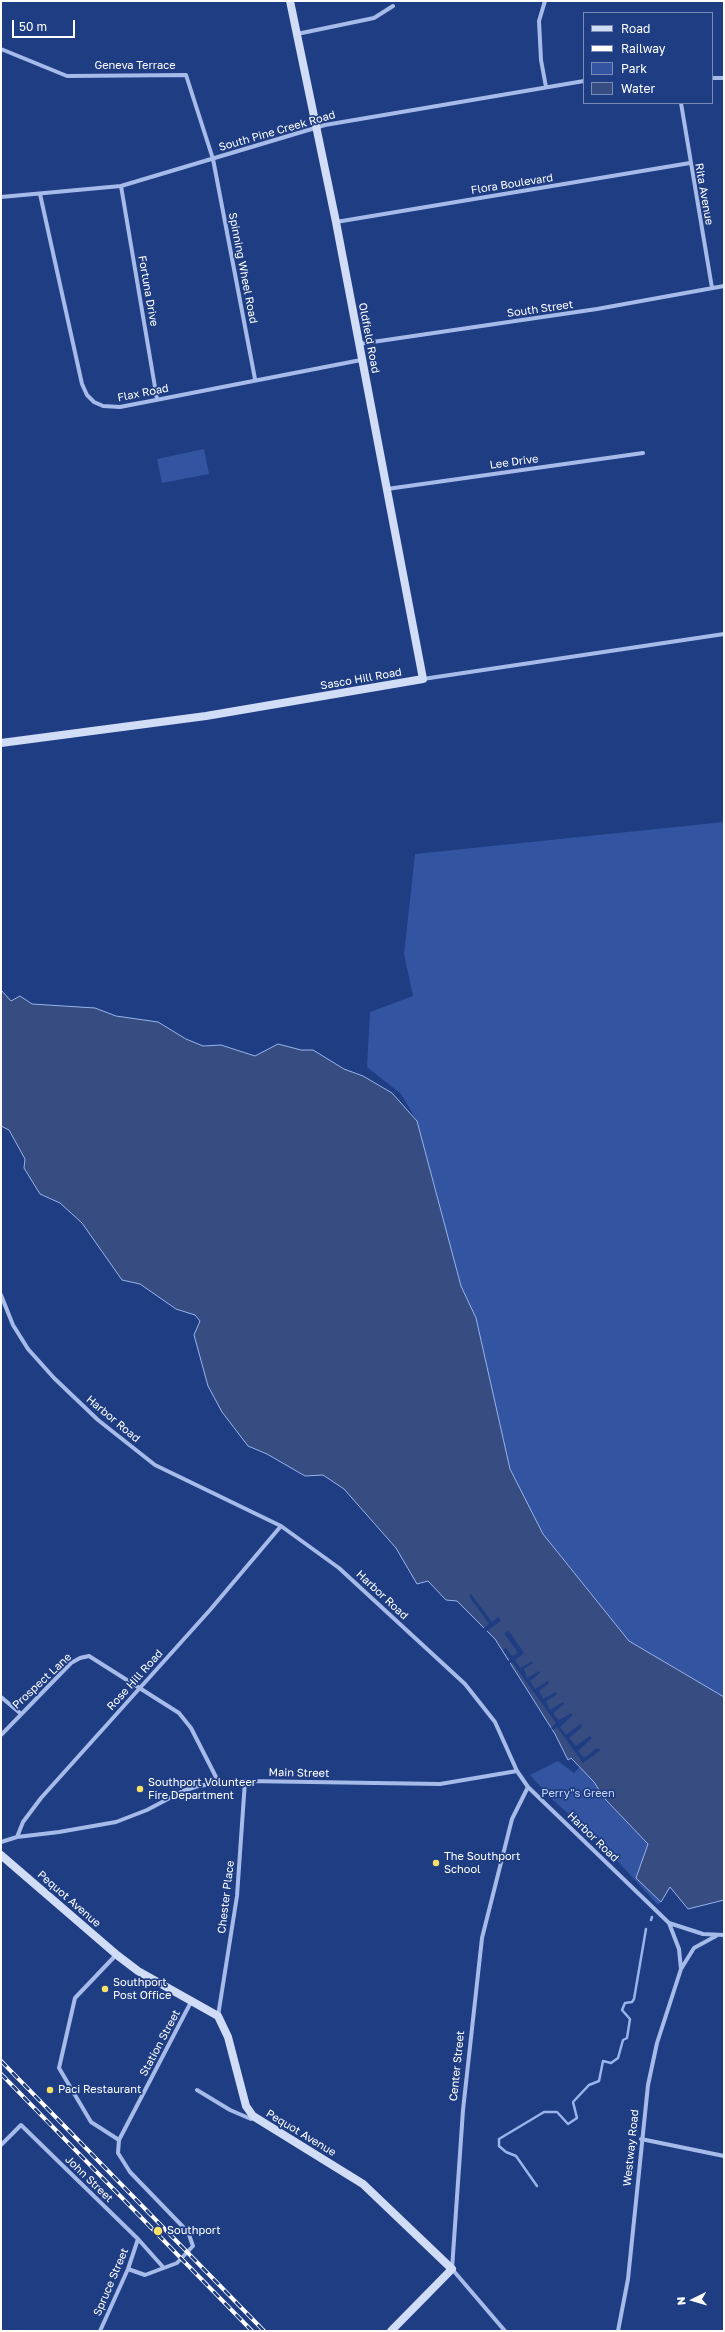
<!DOCTYPE html>
<style>
body{margin:0}
#map{position:relative;width:725px;height:2332px;overflow:hidden;background:#1f3d83;font-family:"Golos Text",sans-serif}
canvas{display:block}
.frame{position:absolute;inset:0;border:2px solid #fff;pointer-events:none}
.legend{position:absolute;left:583px;top:12px;width:130px;height:92px;box-sizing:border-box;background:#1f3d83;border:1px solid #798bb5;margin:0;padding:5px 7px;list-style:none;font-size:12px;color:#fff}
.legend li{display:flex;align-items:center;gap:8px;height:20px}
.legend b{width:20px;border:1px solid #798bb5}
.north{position:absolute;left:673px;top:2280px;width:40px;height:40px;-webkit-text-stroke:3px #1f3d83;paint-order:stroke;rotate:265deg;font-size:11px;font-weight:700;line-height:16px;text-align:center;color:#fff}
.north::after{content:'';display:block;margin:auto;width:14px;height:18px;background:#fff;clip-path:polygon(50% 0,100% 100%,50% 72%,0 100%)}
.scale{position:absolute;left:12px;top:20px;width:63px;height:18px;box-sizing:border-box;border:2px solid #fff;border-top:0;padding-left:5px;font-size:12px;line-height:14px;white-space:nowrap;color:#fff;-webkit-text-stroke:3px #1f3d83;paint-order:stroke}
</style>
<div id="map">
<canvas width="725" height="2332"></canvas>
<div class="frame"></div>
<ul class="legend">
<li><b style="height:5px;background:#d1dcf7"></b>Road</li>
<li><b style="height:5px;background:#fff"></b>Railway</li>
<li><b style="height:11px;background:#3254a1"></b>Park</li>
<li><b style="height:11px;background:#374d81"></b>Water</li>
</ul>
<div class="north">N</div>
<div class="scale">50 m</div>
</div>
<script>
const ctx = document.querySelector('canvas').getContext('2d');
ctx.lineJoin = 'round';
function fillPath(path, color) { ctx.fillStyle = color; ctx.fill(path, 'evenodd'); }
const toPath = rows => new Path2D(rows.map(r => 'M' + r).join(''));
function strokePath(path, color, width, dash) { ctx.strokeStyle = color; ctx.lineWidth = width; ctx.lineCap = dash ? 'butt' : 'round'; ctx.setLineDash(dash || []); ctx.stroke(path); }
function drawText(font, color, halo, rows, align = 'center') {
  ctx.font = font + ' "Golos Text",sans-serif'; ctx.lineWidth = 3.5; ctx.setLineDash([]); ctx.textBaseline = 'middle'; ctx.strokeStyle = halo; ctx.fillStyle = color; for (const [text, x, y, turn = 0] of rows) {
    ctx.save(); ctx.translate(x, y); ctx.rotate((+turn || 0) * Math.PI / 180); ctx.textAlign = isNaN(turn) ? turn : align; if (halo) ctx.strokeText(text, 0, 0); ctx.fillText(text, 0, 0); ctx.restore();
  }
}
fillPath(toPath([
 [204,449,209,474,162,483,157,459],
 [724,822,724,1697,629,1641,543,1534,510,1469,476,1318,461,1286,417,1121,401,1094,367,1067,370,1012,413,996,404,954,415,854],
 [558,1761,574,1773,580,1767,594,1782,605,1800,648,1844,636,1878,661,1902,658,1905,597,1839,553,1800,530,1775]
]), '#3254a1');
const water = toPath([
 [1,990,11,1001,20,996,32,1004,95,1008,116,1016,158,1022,186,1039,203,1046,221,1045,255,1056,278,1044,301,1050,313,1050,344,1069,363,1076,392,1093,417,1121,461,1286,476,1318,510,1469,543,1534,629,1641,724,1697,724,1900,688,1909,670,1887,661,1902,636,1878,648,1844,605,1799,594,1782,571,1758,568,1760,555,1734,495,1639,457,1601,446,1600,428,1581,417,1584,396,1548,344,1489,323,1475,305,1476,267,1454,248,1446,222,1412,208,1386,194,1335,200,1321,195,1315,176,1309,140,1284,122,1280,82,1223,60,1203,40,1194,24,1168,25,1159,9,1130,1,1126,1,990]
]);
fillPath(water, '#374d81');
strokePath(water, '#99b4eb', 1);
fillPath(toPath([
 [471,1594,492,1622,498,1617,501,1621,485,1632,482,1629,489,1624,469,1596],
 [509,1631,524,1653,515,1660,520,1668,532,1661,533,1663,524,1669,527,1678,539,1671,540,1673,530,1681,535,1689,548,1681,549,1683,539,1691,543,1699,556,1692,557,1694,546,1701,550,1710,563,1702,564,1704,554,1712,554,1715,559,1720,571,1713,573,1715,560,1727,566,1735,580,1724,582,1727,569,1738,576,1746,590,1736,592,1738,578,1751,584,1758,597,1748,601,1750,583,1763,557,1727,553,1730,551,1728,556,1723,512,1662,508,1664,507,1662,510,1659,503,1650,506,1648,512,1656,518,1653,504,1633]
]), '#1f3d83');
strokePath(toPath([
 [651,1920,652,1917],
 [537,2186,516,2156,506,2152,499,2146,499,2139,544,2112,557,2112,568,2124,577,2118,573,2102,589,2085,599,2081,603,2061,611,2063,618,2058,623,2040,627,2038,630,2019,622,2010,625,2003,632,2002,634,1999,646,1929]
]), '#99b4eb', 2.5);
strokePath(toPath([
 [545,1,539,21,541,60,546,87],
 [297,34,374,18,393,6],
 [1,49,67,76,186,75,213,159,255,379],
 [712,78,724,78],
 [681,103,712,288],
 [121,186,157,399],
 [40,194,82,384,87,395,94,402,103,406,120,407,361,360],
 [1,197,121,186,325,125,584,81],
 [336,222,690,163],
 [359,344,597,309,724,286],
 [387,489,643,453],
 [423,679,724,634],
 [1,1295,13,1325,28,1349,54,1378,98,1420,155,1465,281,1526,339,1568,465,1684,495,1722,517,1771,528,1787,669,1923,703,1934,724,1935],
 [1,1697,20,1713],
 [1,1735,71,1663,80,1658,89,1656,179,1713,191,1728,219,1783],
 [17,1837,59,1832,116,1822,147,1810,183,1791,198,1786,219,1783,245,1781,440,1784,517,1771],
 [1,1842,17,1837,23,1822,41,1798,210,1610,281,1526],
 [116,1955,75,1998,59,2068,91,2122,119,2140],
 [681,1969,694,1948,716,1936],
 [218,2016,237,1896,245,1781],
 [197,2090,230,2110,251,2119,253,2116],
 [641,2139,724,2156],
 [1,2145,21,2125,138,2239,163,2267],
 [128,2269,145,2275,177,2263,193,2246,188,2232,130,2172,118,2153,119,2140,191,2002],
 [100,2331,128,2269,138,2239],
 [505,2331,452,2269,463,2110,482,1938,512,1819,528,1787],
 [618,2331,628,2279,648,2085,657,2043,681,1969,679,1949,669,1923]
]), '#a6bbe9', 4);
strokePath(toPath([
 [1,743,206,716,423,679,336,222,290,1],
 [1,1855,117,1955,138,1971,218,2016,228,2037,246,2106,253,2116,363,2184,452,2269,391,2331]
]), '#d1dcf7', 8);
const rail = toPath([
 [1,2061,264,2331],
 [1,2074,252,2331]
]);
strokePath(rail, '#fff', 4);
strokePath(rail, '#1f3d83', 2.5, [8]);
for (const [x, y, r, color] of [
 [140,1789,4,"#f8e265"],
 [436,1863,4,"#f8e265"],
 [105,1989,4,"#f8e265"],
 [50,2090,4,"#f8e265"],
 [158,2231,5,"#f8e265"]
]) { const dot = new Path2D(); dot.arc(x, y, r, 0, 2 * Math.PI); ctx.fillStyle = color; ctx.fill(dot); strokePath(dot, '#1f3d83', 1.5); }
drawText('11px', '#fff', '#1f3d83', [
 ["Geneva Terrace",135,66],
 ["South Pine Creek Road",277,131,-16],
 ["Flora Boulevard",512,184,-9],
 ["Rita Avenue",704,194,80],
 ["Spinning Wheel Road",243,268,79],
 ["Fortuna Drive",148,291,80],
 ["South Street",540,309,-8],
 ["Oldfield Road",369,338,79],
 ["Flax Road",143,393,-11],
 ["Lee Drive",514,462,-8],
 ["Sasco Hill Road",361,679,-10],
 ["Harbor Road",113,1419,40],
 ["Harbor Road",382,1595,43],
 ["Rose Hill Road",135,1680,-48],
 ["Prospect Lane",42,1681,-43],
 ["Main Street",299,1773,1],
 ["Harbor Road",593,1837,44],
 ["Chester Place",226,1897,-83],
 ["Pequot Avenue",69,1899,41],
 ["Station Street",160,2043,-62],
 ["Center Street",457,2066,-84],
 ["Pequot Avenue",301,2133,31],
 ["Westway Road",631,2148,-84],
 ["John Street",89,2179,44],
 ["Spruce Street",111,2282,-67]
]);
drawText('11px', '#fff', '#1f3d83', [
 ["Southport Volunteer",148,1783],
 ["Fire Department",148,1796],
 ["The Southport",444,1857],
 ["School",444,1870],
 ["Southport",113,1983],
 ["Post Office",113,1996],
 ["Paci Restaurant",58,2090],
 ["Southport",167,2231]
], 'left');
drawText('11px', '#cad8f7', '#1f3d83', [
 ["Perry\"s Green",578,1794]
]);
</script>
